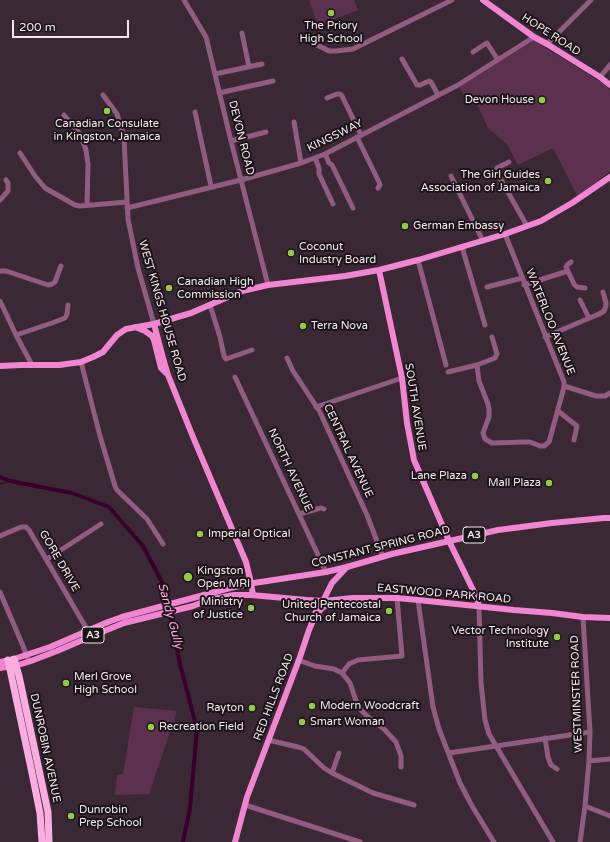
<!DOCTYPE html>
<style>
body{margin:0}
#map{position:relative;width:610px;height:842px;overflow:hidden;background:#3a2934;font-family:"Varela Round",sans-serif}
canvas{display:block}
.scale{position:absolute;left:12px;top:20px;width:117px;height:18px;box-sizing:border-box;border:2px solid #f4e8ef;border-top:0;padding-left:5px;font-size:12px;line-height:14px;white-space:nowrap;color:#f4e8ef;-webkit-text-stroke:3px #1c1419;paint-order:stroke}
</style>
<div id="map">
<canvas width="610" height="842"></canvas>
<div class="scale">200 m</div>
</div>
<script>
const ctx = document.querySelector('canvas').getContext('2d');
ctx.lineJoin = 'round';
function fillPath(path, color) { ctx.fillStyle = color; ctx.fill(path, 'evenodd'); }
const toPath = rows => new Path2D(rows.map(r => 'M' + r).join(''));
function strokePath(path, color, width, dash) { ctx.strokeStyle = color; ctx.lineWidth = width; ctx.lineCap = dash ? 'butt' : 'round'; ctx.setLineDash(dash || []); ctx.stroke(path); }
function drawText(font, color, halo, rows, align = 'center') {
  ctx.font = font + ' "Varela Round",sans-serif'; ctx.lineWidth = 4; ctx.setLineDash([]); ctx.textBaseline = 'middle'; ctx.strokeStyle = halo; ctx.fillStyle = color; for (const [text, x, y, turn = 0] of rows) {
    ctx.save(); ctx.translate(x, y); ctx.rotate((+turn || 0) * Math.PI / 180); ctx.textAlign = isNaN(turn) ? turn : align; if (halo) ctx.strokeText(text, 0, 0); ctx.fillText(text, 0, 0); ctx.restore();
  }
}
fillPath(toPath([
 [309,0,354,0,358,10,318,25],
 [533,40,604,84,610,90,610,171,586,190,577,195,553,148,518,165,507,144,488,128,478,107,472,101,467,100,465,98,459,86],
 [134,707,177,711,149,794,115,795,117,775,123,774]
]), '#5c304f');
strokePath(toPath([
 [0,484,10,481]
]), '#39002d', 1);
strokePath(toPath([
 [0,477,10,481,72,493,109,507,143,546,164,586,180,664,197,729,190,808,183,842]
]), '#39002d', 4);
strokePath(toPath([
 [184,0,206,37,231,141,268,285],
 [242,33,249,67],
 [547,44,591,0],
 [317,45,329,51,336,51,353,49,452,0],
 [473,52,485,44,487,43,498,60],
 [402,59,417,85,420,85,429,81,431,82,438,95],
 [215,74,262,64],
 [600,77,610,65],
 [219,93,273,81],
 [103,95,117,114,121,127,124,138,128,219,138,268,154,324],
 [327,98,337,94,340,94,342,96,361,135],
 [195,112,211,186],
 [64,115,80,134,86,150,88,164,87,205],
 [294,122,301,163],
 [357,137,379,182,380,185,378,188],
 [231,141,266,132],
 [20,153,35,176,45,188,75,205,80,206,127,202],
 [325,154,329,163,332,165,353,208],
 [315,158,319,168,319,174,333,204],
 [509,162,497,168,496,171,527,226],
 [451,176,483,241],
 [0,200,8,191,8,183,6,180],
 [127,208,241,180,301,163,325,154,458,85,534,37],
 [462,247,485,325],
 [418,260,446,365],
 [571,262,567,265,566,267,574,284,577,287,585,288],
 [0,271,6,271,48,285,52,284,55,282,61,266],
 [524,285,568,271],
 [487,287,522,278],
 [580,300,589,318],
 [0,301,16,335,32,365],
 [210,305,220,337,224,356,226,359,252,350],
 [16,335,52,323,65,318,67,314,68,305],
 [545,337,599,314,604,311,606,306,606,303,603,292],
 [287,358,293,371,320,412,324,421,367,515,383,557],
 [81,362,100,436,115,486,117,490,147,519,163,544],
 [477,365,479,381,488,404,489,409,489,417,483,433,485,439,492,443,524,442,530,442,540,446,544,446,549,442,563,391,564,386,564,382,505,234],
 [448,372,477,365,495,358,497,354,492,337],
 [235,377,326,572],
 [564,386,596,396,605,396,610,393],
 [316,407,402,378],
 [558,411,577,426,574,440],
 [299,514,321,508,324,509],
 [0,536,21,527,26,527,29,530,88,631],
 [47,559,101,524],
 [0,592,23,646,29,662],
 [418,600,433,707,439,729,460,783,472,806,494,842],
 [479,606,481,683,485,720,489,734,553,842],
 [298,660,315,666,334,669,342,673,350,683,355,698,359,708,368,717,384,729,396,742,401,756,401,767],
 [342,673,349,664,358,660,402,656,397,598],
 [545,738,548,757,551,765,557,769],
 [268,740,298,747,304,749,324,768,332,773,373,793,414,805],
 [449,753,590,732],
 [589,761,610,759],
 [332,773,339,753],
 [245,805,360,842],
 [585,806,610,816],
 [580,842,585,806,589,761,590,732,583,617]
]), '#915c80', 5);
strokePath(toPath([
 [483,0,534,37,547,44,600,77,610,85],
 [379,270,402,378,407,423,414,460,449,541,475,594,479,606],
 [154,324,163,358,168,375,193,437,246,562,251,583,253,595],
 [135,327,145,331,152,336,154,340,161,368,167,374],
 [0,366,21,365,59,365,81,362,93,357,103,352,117,335,126,329,154,324,191,313,242,291,268,285,345,276,379,270,418,260,505,234,541,221,572,203,610,177],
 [318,613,322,608,328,604,334,602],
 [0,662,14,659,50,647,108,622,122,617,230,588,254,583,326,572,347,567,392,554,498,530,552,523,604,518,610,518],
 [0,668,18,665,31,661,57,651,92,636,124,623,193,606,208,600,234,595,251,595,307,600,323,601,353,598,397,598,418,600,514,610,552,613,583,617,610,618],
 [235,842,247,797,300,657,309,630,312,623,317,609,323,601,332,583,347,567]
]), '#f185d1', 6);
strokePath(toPath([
 [14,659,19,676,48,812,49,842],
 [8,660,32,773,40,813,42,842]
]), '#fbade2', 7);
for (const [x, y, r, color] of [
 [331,13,4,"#91cd3f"],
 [542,100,4,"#91cd3f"],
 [107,111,4,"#91cd3f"],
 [548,181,4,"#91cd3f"],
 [405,226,4,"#91cd3f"],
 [291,253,4,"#91cd3f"],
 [169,288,4,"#91cd3f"],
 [303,326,4,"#91cd3f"],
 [475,476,4,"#91cd3f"],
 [549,483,4,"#91cd3f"],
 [200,534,4,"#91cd3f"],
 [188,577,5,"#91cd3f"],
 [251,608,4,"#91cd3f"],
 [389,611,4,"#91cd3f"],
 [557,637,4,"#91cd3f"],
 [66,683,4,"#91cd3f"],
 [312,706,4,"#91cd3f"],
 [252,708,4,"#91cd3f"],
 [302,722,4,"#91cd3f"],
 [151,727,4,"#91cd3f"],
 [71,816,4,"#91cd3f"]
]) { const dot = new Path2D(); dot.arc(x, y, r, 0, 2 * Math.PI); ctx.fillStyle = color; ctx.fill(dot); strokePath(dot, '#1c1419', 1.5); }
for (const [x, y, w] of [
 [474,535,22],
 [93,635,22]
]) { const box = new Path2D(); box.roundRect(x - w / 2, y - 8, w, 16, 3); ctx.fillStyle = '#1c1419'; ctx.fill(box); strokePath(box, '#f4e8ef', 1); }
drawText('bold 10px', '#f4e8ef', null, [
 ["A3",474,535],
 ["A3",93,635]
]);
drawText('11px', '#f4e8ef', '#1c1419', [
 ["The Priory",331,26,"center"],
 ["High School",331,39,"center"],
 ["Devon House",534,100,"right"],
 ["Canadian Consulate",107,124,"center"],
 ["in Kingston, Jamaica",107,137,"center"],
 ["The Girl Guides",540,175,"right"],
 ["Association of Jamaica",540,188,"right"],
 ["German Embassy",413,226],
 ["Coconut",299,247],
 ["Industry Board",299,260],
 ["Canadian High",177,282],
 ["Commission",177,295],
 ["Terra Nova",311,326],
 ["Lane Plaza",467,476,"right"],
 ["Mall Plaza",541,483,"right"],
 ["Imperial Optical",208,534],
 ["Kingston",197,571],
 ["Open MRI",197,584],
 ["Ministry",243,602,"right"],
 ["of Justice",243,615,"right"],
 ["United Pentecostal",381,605,"right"],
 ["Church of Jamaica",381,618,"right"],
 ["Vector Technology",549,631,"right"],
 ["Institute",549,644,"right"],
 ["Merl Grove",74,677],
 ["High School",74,690],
 ["Modern Woodcraft",320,706],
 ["Rayton",244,708,"right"],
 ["Smart Woman",310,722],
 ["Recreation Field",159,727],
 ["Dunrobin",79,810],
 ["Prep School",79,823]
], 'left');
drawText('11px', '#f4e8ef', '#1c1419', [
 ["HOPE ROAD",551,35,33],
 ["KINGSWAY",335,136,-26],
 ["DEVON ROAD",241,138,76],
 ["WEST KINGS HOUSE ROAD",162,311,74],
 ["WATERLOO AVENUE",550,322,68],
 ["SOUTH AVENUE",415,407,81],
 ["CENTRAL AVENUE",348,451,65],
 ["NORTH AVENUE",290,470,65],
 ["CONSTANT SPRING ROAD",381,547,-14],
 ["GORE DRIVE",59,561,60],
 ["EASTWOOD PARK ROAD",444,594,5],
 ["WESTMINSTER ROAD",577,694,-92],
 ["RED HILLS ROAD",274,697,-69],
 ["DUNROBIN AVENUE",45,748,78]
]);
drawText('italic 12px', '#fda6e1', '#1c1419', [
 ["Sandy Gully",170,616,75]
]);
</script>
